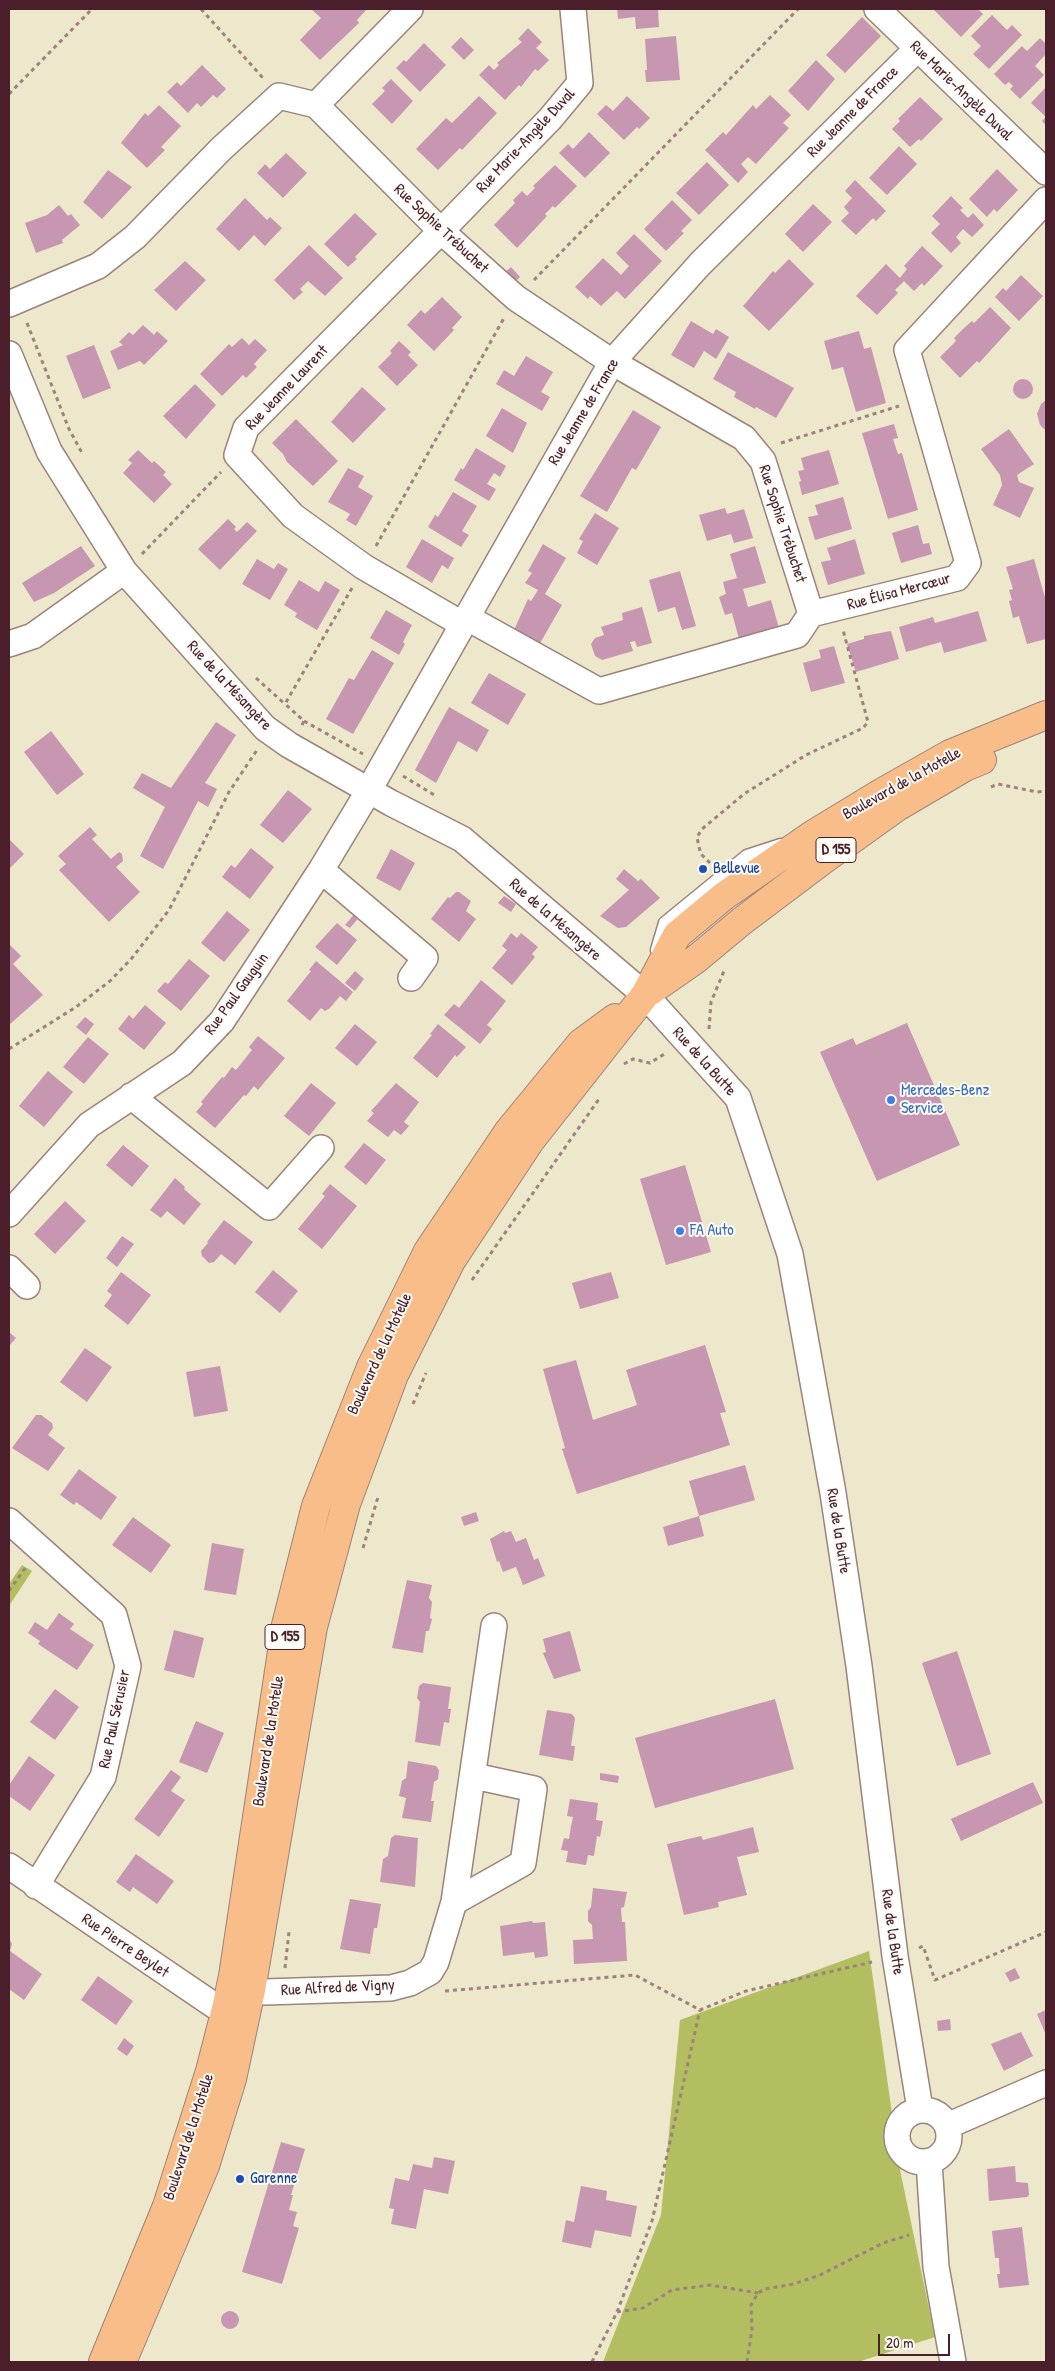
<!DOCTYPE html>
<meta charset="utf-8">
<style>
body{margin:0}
#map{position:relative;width:1055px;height:2371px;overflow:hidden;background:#ede7cb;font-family:"Patrick Hand",sans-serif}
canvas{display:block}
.frame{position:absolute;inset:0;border:10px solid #4a1f2b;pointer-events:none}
.scale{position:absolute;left:878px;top:2334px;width:72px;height:22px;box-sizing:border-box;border:2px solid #4a1f2b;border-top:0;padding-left:6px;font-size:15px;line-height:18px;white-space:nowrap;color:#4a1f2b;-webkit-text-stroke:4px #fdfcf7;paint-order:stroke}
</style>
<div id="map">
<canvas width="1055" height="2371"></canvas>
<div class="frame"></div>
<div class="scale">20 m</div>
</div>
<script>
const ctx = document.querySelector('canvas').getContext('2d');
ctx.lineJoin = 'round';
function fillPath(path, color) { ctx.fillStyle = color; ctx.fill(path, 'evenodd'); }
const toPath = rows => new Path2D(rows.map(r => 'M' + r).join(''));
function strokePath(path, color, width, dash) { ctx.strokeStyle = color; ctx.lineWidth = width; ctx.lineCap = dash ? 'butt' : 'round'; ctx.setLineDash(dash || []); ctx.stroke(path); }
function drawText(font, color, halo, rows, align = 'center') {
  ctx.font = font + ' "Patrick Hand",sans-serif'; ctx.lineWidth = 4; ctx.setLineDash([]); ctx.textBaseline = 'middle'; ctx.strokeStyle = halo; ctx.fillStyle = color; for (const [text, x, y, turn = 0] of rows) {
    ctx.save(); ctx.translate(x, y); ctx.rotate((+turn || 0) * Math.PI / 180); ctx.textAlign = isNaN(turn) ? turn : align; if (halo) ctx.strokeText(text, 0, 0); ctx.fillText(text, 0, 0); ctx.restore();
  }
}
fillPath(toPath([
 [22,1565,32,1571,9,1606,9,1584],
 [869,1951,900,2170,935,2337,858,2362,603,2362,661,2215,680,2020]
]), '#b2be60');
fillPath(toPath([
 [311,9,330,10,367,9,357,20,359,23,320,60,300,40,321,18],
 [617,9,658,9,659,27,636,29,635,17,618,19],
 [933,9,978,9,983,14,961,37],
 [992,15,1007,30,1012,25,1022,35,989,69,973,54,981,46,971,36],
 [862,17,881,36,845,73,826,55],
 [528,28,542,42,536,48,549,60,538,71,535,69,521,87,519,85,505,100,479,75,489,65,494,70,499,65,497,63,522,42,518,39],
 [676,36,680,80,646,82,645,70,647,70,645,39],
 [461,37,474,50,464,60,451,47],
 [1040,38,1046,44,1046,54,1035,66,1044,75,1020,99,1010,89,1013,86,1009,82,1005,85,994,74,1022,46,1027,51],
 [424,43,446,65,420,92,396,68,404,60,406,62],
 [816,60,835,79,808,111,788,91],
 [202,65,226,89,217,98,213,95,201,107,197,103,188,113,167,92,177,82,181,86],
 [391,79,413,101,392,124,372,104,385,91,382,88],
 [1046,87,1046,125,1042,121,1046,117,1031,103],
 [770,95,791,115,783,123,789,128,756,164,748,157,741,164,748,172,738,183,705,150,723,132,726,135,753,105,756,109],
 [479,96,497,113,462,150,460,148,438,170,416,149,446,118,452,123],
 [627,96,650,118,639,129,637,127,624,140,597,114,606,105,613,111],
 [920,97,943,119,921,141,919,139,910,147,892,129,900,121,898,119],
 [159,105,181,126,161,147,165,150,147,168,121,143,145,113,148,116],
 [589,132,610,153,585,178,559,153,568,144,573,149],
 [899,146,917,164,887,195,869,178],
 [286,153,307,173,283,198,257,173,265,164,270,169],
 [707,162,729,185,699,215,676,193],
 [555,165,577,186,555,208,553,206,545,214,547,216,517,248,494,225,515,203,513,200,522,191,527,196,535,188,533,186],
 [997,169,1018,190,997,212,994,209,987,217,969,199],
 [108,170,132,187,102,219,83,202],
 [855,180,886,211,876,221,873,218,856,235,841,221,849,213,844,207,852,198,845,191],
 [951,196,963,208,960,210,968,218,973,213,984,225,972,237,963,229,956,237,961,243,951,253,931,233,940,224,932,216],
 [245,198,267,220,270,217,282,228,265,246,254,235,239,251,216,229],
 [672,200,692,220,681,231,684,233,666,251,644,229],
 [813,204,832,222,803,252,785,234],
 [59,205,68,216,71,214,80,225,62,240,63,243,36,253,25,223,47,215],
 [355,213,377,234,355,257,357,259,348,267,324,244],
 [634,234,662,261,625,299,617,291,601,306,590,296,588,299,575,287,603,258,621,275,629,266,616,253],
 [309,245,343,278,325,296,308,281,300,289,303,292,294,300,274,280],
 [922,246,943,266,924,286,922,283,914,291,904,281,895,290,898,293,877,315,856,296,886,264,900,278,907,269,904,266],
 [789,259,814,284,769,331,743,306,773,271,775,273],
 [185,261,206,280,176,311,154,290],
 [511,267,520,277,514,283,504,273],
 [1021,275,1043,296,1019,321,995,297,1003,288,1006,291],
 [442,297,462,317,452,328,454,330,434,351,407,325,421,310,425,314],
 [990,307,1011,328,979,363,977,361,960,378,940,357,956,341,954,338,963,329,972,321,974,323],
 [691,321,713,334,716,329,729,337,716,359,704,351,694,368,671,355],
 [143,325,154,335,157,331,168,341,144,365,140,361,118,370,110,351,123,345,119,342,129,332,133,335],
 [859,331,864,349,871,347,886,403,856,412,843,367,832,370,824,341],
 [242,338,249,345,255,339,267,350,254,364,257,367,246,378,243,375,222,396,200,374,229,344,232,347],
 [399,341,411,352,408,355,418,365,397,386,378,367,392,353,390,351],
 [94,345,111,388,83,399,66,356],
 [728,352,794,388,776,418,756,407,755,409,734,397,736,392,713,379],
 [526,356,553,372,541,392,550,397,542,411,496,384,504,370,514,376],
 '1013 389a10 10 0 1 1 20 0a10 10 0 1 1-20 0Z',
 [195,384,216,405,186,439,163,416],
 [362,387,386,409,353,443,331,422],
 [1046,400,1046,431,1040,425,1037,414,1041,404],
 [502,408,527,423,513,453,486,436],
 [633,410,661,427,636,470,632,468,607,512,580,496],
 [296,419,338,461,313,486,287,462,283,454,272,443],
 [894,424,898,438,893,439,898,454,902,453,918,510,888,519,862,433],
 [1009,429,1034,464,1017,475,1019,482,1034,488,1020,518,993,505,1002,485,1000,475,981,449],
 [476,448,506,466,500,477,494,473,487,484,496,489,489,501,454,480,461,468,463,470],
 [138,450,152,463,154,461,166,472,163,475,172,484,154,503,123,473,132,463,128,460],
 [829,450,839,484,802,495,799,482,801,481,798,471,804,470,801,458],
 [348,468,364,476,358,487,373,496,356,526,346,520,350,514,328,502],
 [453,492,477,506,462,531,469,535,461,547,428,527,435,515,438,517],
 [843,497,852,529,815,540,808,517,818,515,815,505],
 [725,508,727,514,744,509,753,538,734,543,731,534,707,541,699,515],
 [595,513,619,528,597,565,577,553,583,541,579,539],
 [228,519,236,527,234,529,237,532,247,522,257,531,220,570,198,549],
 [918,525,923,544,929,543,932,554,901,563,892,533],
 [422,539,454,558,448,569,442,565,432,583,406,567],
 [855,539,865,574,828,585,821,562,831,560,827,548],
 [543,544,566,558,545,594,562,605,539,645,514,630,528,599,531,601,538,590,525,583,532,573,528,571],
 [81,546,95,566,54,593,34,602,22,583],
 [755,546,766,583,743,589,748,607,771,600,779,628,739,639,732,613,725,615,719,597,726,594,723,582,737,578,730,554],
 [257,559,274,569,278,563,288,569,270,600,242,584],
 [1034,559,1046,601,1046,639,1027,644,1019,616,1013,618,1009,601,1012,600,1009,590,1013,589,1006,567],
 [680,571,696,626,682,630,675,607,658,612,649,580],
 [299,580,319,592,325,581,340,590,317,630,295,617,297,613,284,605],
 [642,607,652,643,637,647,635,641,630,642,633,651,602,660,595,656,591,644,595,638,604,635,601,627,623,620,622,613],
 [386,610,412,625,403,642,405,644,399,655,370,638],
 [978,611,987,641,944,653,941,642,906,652,899,627,933,617,935,623],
 [891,631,899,659,856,672,847,644,864,639,864,636],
 [834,646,845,683,811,692,803,663,821,658,819,650],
 [372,650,394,663,353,734,326,719,349,678,354,680],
 [489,673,526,694,508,725,471,703],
 [449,707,489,730,477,752,458,741,436,783,415,770],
 [216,722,236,735,205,783,217,789,208,807,198,801,163,869,140,856,165,807,133,788,142,773,171,788],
 [51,731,84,774,57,795,24,752],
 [288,790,312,809,283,843,260,825],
 [90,827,97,835,92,839,111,859,119,852,122,854,123,861,116,867,140,892,109,922,59,870,66,864,58,856],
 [9,839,24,854,9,869],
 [251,848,274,867,250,899,222,877,231,865,235,868],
 [391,849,415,863,400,891,376,878],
 [624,869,638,881,641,879,660,898,626,927,618,928,600,916,629,890,616,879],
 [456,892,459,892,471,901,466,911,476,919,459,942,431,919,448,897,450,898],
 [504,896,516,904,511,912,498,903],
 [227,911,250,930,224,962,201,943],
 [356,912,360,916,350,928,345,925],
 [337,923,357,940,337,965,315,947],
 [511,933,517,938,521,933,538,947,532,954,535,957,512,985,492,968,507,950,502,946],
 [10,945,21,956,13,964,43,995,9,1025],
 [189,959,210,976,181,1011,157,991,165,982,168,984],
 [316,961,353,992,346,1001,340,996,330,1008,325,1011,321,1008,310,1021,287,1001,311,971,309,970],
 [355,971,364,979,355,991,345,983],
 [481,980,506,1001,487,1025,492,1029,480,1044,444,1015,454,1004,459,1008],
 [145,1005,166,1023,144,1050,118,1029,129,1015,133,1019],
 [85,1017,94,1024,86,1035,76,1027],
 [907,1023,960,1145,877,1181,820,1052,853,1038,856,1045],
 [355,1024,377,1042,357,1066,335,1048],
 [438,1024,466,1047,457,1057,455,1055,437,1078,413,1058,432,1035,430,1034],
 [258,1036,285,1058,258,1090,254,1086,246,1096,244,1095,215,1128,196,1112,203,1104,201,1102,222,1077,224,1078,232,1067,236,1070,252,1050,249,1047],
 [88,1037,109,1054,84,1084,63,1067],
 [48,1071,73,1092,44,1127,19,1106],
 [311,1083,336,1103,309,1136,284,1116],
 [396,1083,419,1102,404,1122,409,1126,401,1135,394,1130,388,1137,367,1121,374,1113,371,1111],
 [364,1143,386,1160,366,1185,344,1167],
 [123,1145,149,1166,132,1187,106,1165],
 [685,1165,711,1252,666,1265,640,1179],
 [175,1178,185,1187,184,1189,201,1204,184,1225,167,1211,161,1218,150,1210],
 [330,1184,357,1206,322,1249,298,1229,325,1196,322,1194],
 [65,1201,86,1221,55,1254,34,1234],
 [224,1220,253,1242,235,1265,221,1254,214,1262,209,1263,202,1256,201,1251,208,1243,207,1242],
 [122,1236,134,1244,117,1267,106,1258],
 [273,1270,298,1291,280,1313,255,1292],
 [121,1272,151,1295,128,1325,104,1306,112,1295,107,1291],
 [611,1272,619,1298,580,1309,572,1283],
 [9,1332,16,1338,9,1346],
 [705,1345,726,1412,720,1413,730,1445,577,1494,562,1449,565,1448,543,1369,576,1360,593,1420,637,1405,626,1370],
 [85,1348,112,1367,87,1402,60,1382],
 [220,1366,228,1411,194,1417,186,1372],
 [36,1415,41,1415,52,1423,53,1428,48,1435,65,1448,48,1471,12,1448],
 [745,1465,755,1500,699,1516,689,1481],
 [79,1469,117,1497,101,1520,76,1502,74,1505,60,1495],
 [476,1512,479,1521,464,1526,461,1517],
 [699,1516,704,1536,668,1546,663,1527],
 [133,1517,171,1545,151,1573,112,1545],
 [504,1531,505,1533,511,1531,516,1542,526,1538,534,1560,538,1558,545,1576,523,1585,516,1567,503,1572,499,1561,497,1562,490,1539],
 [212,1543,244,1549,236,1595,204,1590],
 [407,1580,432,1585,429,1598,432,1602,430,1618,432,1619,429,1631,426,1631,423,1653,392,1648],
 [59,1613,74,1624,70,1629,94,1645,77,1670,38,1644,40,1641,28,1633,35,1622,47,1630],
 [174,1630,204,1638,194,1678,164,1670],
 [570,1631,581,1671,554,1679,543,1653,546,1652,543,1639],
 [957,1651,991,1754,957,1766,922,1663],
 [423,1683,451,1687,448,1709,451,1709,449,1723,444,1722,440,1746,415,1742,420,1702,417,1698,419,1686],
 [55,1689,79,1707,55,1740,30,1722],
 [775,1699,794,1769,655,1808,635,1738],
 [547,1710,572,1714,575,1718,571,1746,575,1746,573,1761,539,1755],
 [196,1721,224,1733,207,1773,179,1762],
 [29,1756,55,1775,30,1811,9,1796,9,1785],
 [408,1761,436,1766,439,1770,438,1779,434,1782,431,1801,434,1801,431,1822,402,1818,406,1798,399,1796,402,1781,406,1778],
 [171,1770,181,1777,171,1791,185,1800,159,1837,134,1819],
 [600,1773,619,1776,618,1783,600,1780],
 [1033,1782,1043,1803,961,1841,951,1819],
 [570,1799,598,1803,596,1820,603,1821,600,1837,597,1836,594,1856,588,1855,586,1865,566,1862,568,1851,561,1850,564,1838,569,1839,571,1826,573,1817,567,1816],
 [753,1827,759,1852,737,1857,747,1895,718,1902,719,1907,684,1915,667,1844,701,1836,703,1840],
 [395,1835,418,1838,415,1887,380,1882,383,1859,388,1856,391,1838],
 [136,1854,174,1881,157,1904,133,1887,130,1892,116,1882],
 [593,1888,627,1892,624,1907,621,1908,622,1922,625,1922,627,1961,574,1964,573,1940,593,1939,592,1925,588,1921,588,1911,591,1907],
 [350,1899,381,1904,377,1928,374,1928,370,1954,340,1949],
 [532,1921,533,1923,545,1922,548,1956,535,1958,534,1952,503,1956,500,1926],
 [9,1938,12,1944,10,1951,42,1974,24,2000,9,1989],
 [1015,1968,1020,1978,1010,1982,1005,1973],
 [98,1976,133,2001,116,2025,81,2000],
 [1046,2010,1046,2035,1037,2014],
 [950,2019,951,2030,938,2031,937,2021],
 [1021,2032,1033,2056,1004,2071,991,2044],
 [124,2038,134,2046,127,2056,117,2049],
 [281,2142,305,2149,291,2195,293,2195,289,2210,297,2212,293,2226,299,2228,282,2284,242,2272],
 [434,2157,455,2161,448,2194,424,2189,416,2229,391,2224,394,2209,389,2208,395,2178,409,2181,413,2164,432,2168],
 [1015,2166,1016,2182,1028,2183,1029,2195,1027,2197,989,2201,987,2169],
 [581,2186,607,2191,606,2200,637,2206,631,2237,595,2230,591,2248,562,2242,566,2220,574,2222],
 [1022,2227,1029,2285,999,2288,997,2274,1000,2274,999,2264,999,2258,995,2258,992,2231],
 '221 2320a9 9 0 1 1 18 0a9 9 0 1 1-18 0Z'
]), '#c797b1');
const service = toPath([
 [657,950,665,923,747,856,781,845]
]);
const minor = toPath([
 [877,9,1046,172],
 [316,105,410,9],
 [9,304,98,266,135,237,221,149,279,96,316,105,441,231,516,298,612,362,744,438,763,461,811,614],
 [9,354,49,451,124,571,265,728,289,745,391,803,462,839,645,995,738,1098,790,1254,833,1493,859,1666,895,1956,920,2109],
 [466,617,599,691,797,635,811,614,957,578,968,563,907,350,1046,200],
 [462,624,364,567,293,516,237,455,246,428,441,231,550,119,580,83,573,9],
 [9,644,33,636,124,571],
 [321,870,425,958,411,978],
 [131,1096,269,1207,321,1148],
 [9,1214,89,1125,182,1063,222,1021,321,870,362,802,612,362,700,264,917,49],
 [9,1268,27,1286],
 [9,1521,114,1615,128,1666,103,1777,36,1886],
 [9,1866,215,2006,244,2014],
 [454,1902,523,1863,534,1789,474,1776],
 [230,1989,265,1992,391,1988,410,1983,430,1972,436,1962,454,1902,494,1626],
 '897 2136a26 26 0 1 1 52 0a26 26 0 1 1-52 0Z',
 [947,2126,1046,2083],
 [929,2162,936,2267,953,2362]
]);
const primary = toPath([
 [649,992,695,960,742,921,827,857,897,807,965,767,982,760],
 [103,2362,167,2206,210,2071,226,2009,233,1976,286,1625,316,1506,371,1367,428,1251,508,1132,581,1043,615,1018],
 [122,2362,205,2166,232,2079,251,1990,313,1627,346,1504,394,1375,451,1261,530,1141,645,995,677,935,724,896,812,835,881,793,950,754,1046,715]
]);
strokePath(service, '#9c837b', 15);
strokePath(minor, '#9c837b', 28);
strokePath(primary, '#9c837b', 30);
strokePath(toPath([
 [201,9,264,79],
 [9,94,92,9],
 [534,280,798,9],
 [27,323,69,429,82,453],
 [781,443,899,406],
 [376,546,504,318],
 [142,554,221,472],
 [256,678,285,704],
 [304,721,363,754],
 [302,725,304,721,285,704,352,588],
 [403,776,436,796],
 [991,787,998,784,1037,792,1046,791],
 [710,863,701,854,699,847,697,837,702,829,744,794,806,755,863,728,868,722,843,630],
 [709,1029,711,1002,724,971],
 [9,1049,76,1007,110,981,132,958,169,910,229,792,257,750],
 [624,1064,633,1059,650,1063,666,1053],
 [472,1280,599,1099],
 [413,1404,426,1373],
 [363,1548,378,1497],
 [9,1591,26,1567],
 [919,1948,923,1946,935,1980,1046,1932],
 [285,1968,289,1932],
 [445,1991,635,1975,700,2010,746,1991,872,1962],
 [617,2312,643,2308,672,2290,710,2285,758,2293],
 [592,2362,617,2312,652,2221,700,2010],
 [747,2362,752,2330,751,2305,758,2293,765,2289,794,2284,820,2275,883,2243,909,2235]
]), '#9c837b', 3, [4, 4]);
strokePath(service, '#fff', 12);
strokePath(minor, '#fff', 25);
strokePath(primary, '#f8bd88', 28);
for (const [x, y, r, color] of [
 [703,869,5,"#1a4fb4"],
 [891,1100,5,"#3f7fe0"],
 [680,1231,5,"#3f7fe0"],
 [240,2179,5,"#1a4fb4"]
]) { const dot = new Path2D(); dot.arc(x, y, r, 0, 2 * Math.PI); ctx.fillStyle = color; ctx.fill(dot); strokePath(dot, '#fdfcf7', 2); }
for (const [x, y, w] of [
 [836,850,40],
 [285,1637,40]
]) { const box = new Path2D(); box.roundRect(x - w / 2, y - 12.5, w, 25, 4); ctx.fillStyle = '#fdfcf7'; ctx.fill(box); strokePath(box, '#4a1f2b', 1); }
drawText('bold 15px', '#4a1f2b', null, [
 ["D 155",836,850],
 ["D 155",285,1637]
]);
drawText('16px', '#4a1f2b', '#fdfcf7', [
 ["Rue Marie-Angèle Duval",961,91,44],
 ["Rue Jeanne de France",853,112,-45],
 ["Rue Marie-Angèle Duval",526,141,-47],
 ["Rue Sophie Trébuchet",441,229,43],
 ["Rue Jeanne Laurent",287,388,-46],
 ["Rue Jeanne de France",584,412,-59],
 ["Rue Sophie Trébuchet",782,524,72],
 ["Rue Élisa Mercœur",899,592,-15],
 ["Rue de la Mésangère",229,686,47],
 ["Boulevard de la Motelle",902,784,-29],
 ["Rue de la Mésangère",555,920,41],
 ["Rue Paul Gauguin",237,994,-54],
 ["Rue de la Butte",704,1062,48],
 ["Boulevard de la Motelle",380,1354,-65],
 ["Rue de la Butte",838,1531,81],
 ["Rue Paul Sérusier",115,1719,-78],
 ["Boulevard de la Motelle",269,1741,-81],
 ["Rue de la Butte",892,1932,82],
 ["Rue Pierre Beylet",125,1946,34],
 ["Rue Alfred de Vigny",338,1988,-3],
 ["Boulevard de la Motelle",189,2137,-72]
]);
drawText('16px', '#164399', '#fdfcf7', [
 ["Bellevue",713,869],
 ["Garenne",250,2179]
], 'left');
drawText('16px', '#366cbe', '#fdfcf7', [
 ["Mercedes-Benz",901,1091],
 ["Service",901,1109],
 ["FA Auto",690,1231]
], 'left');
</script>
